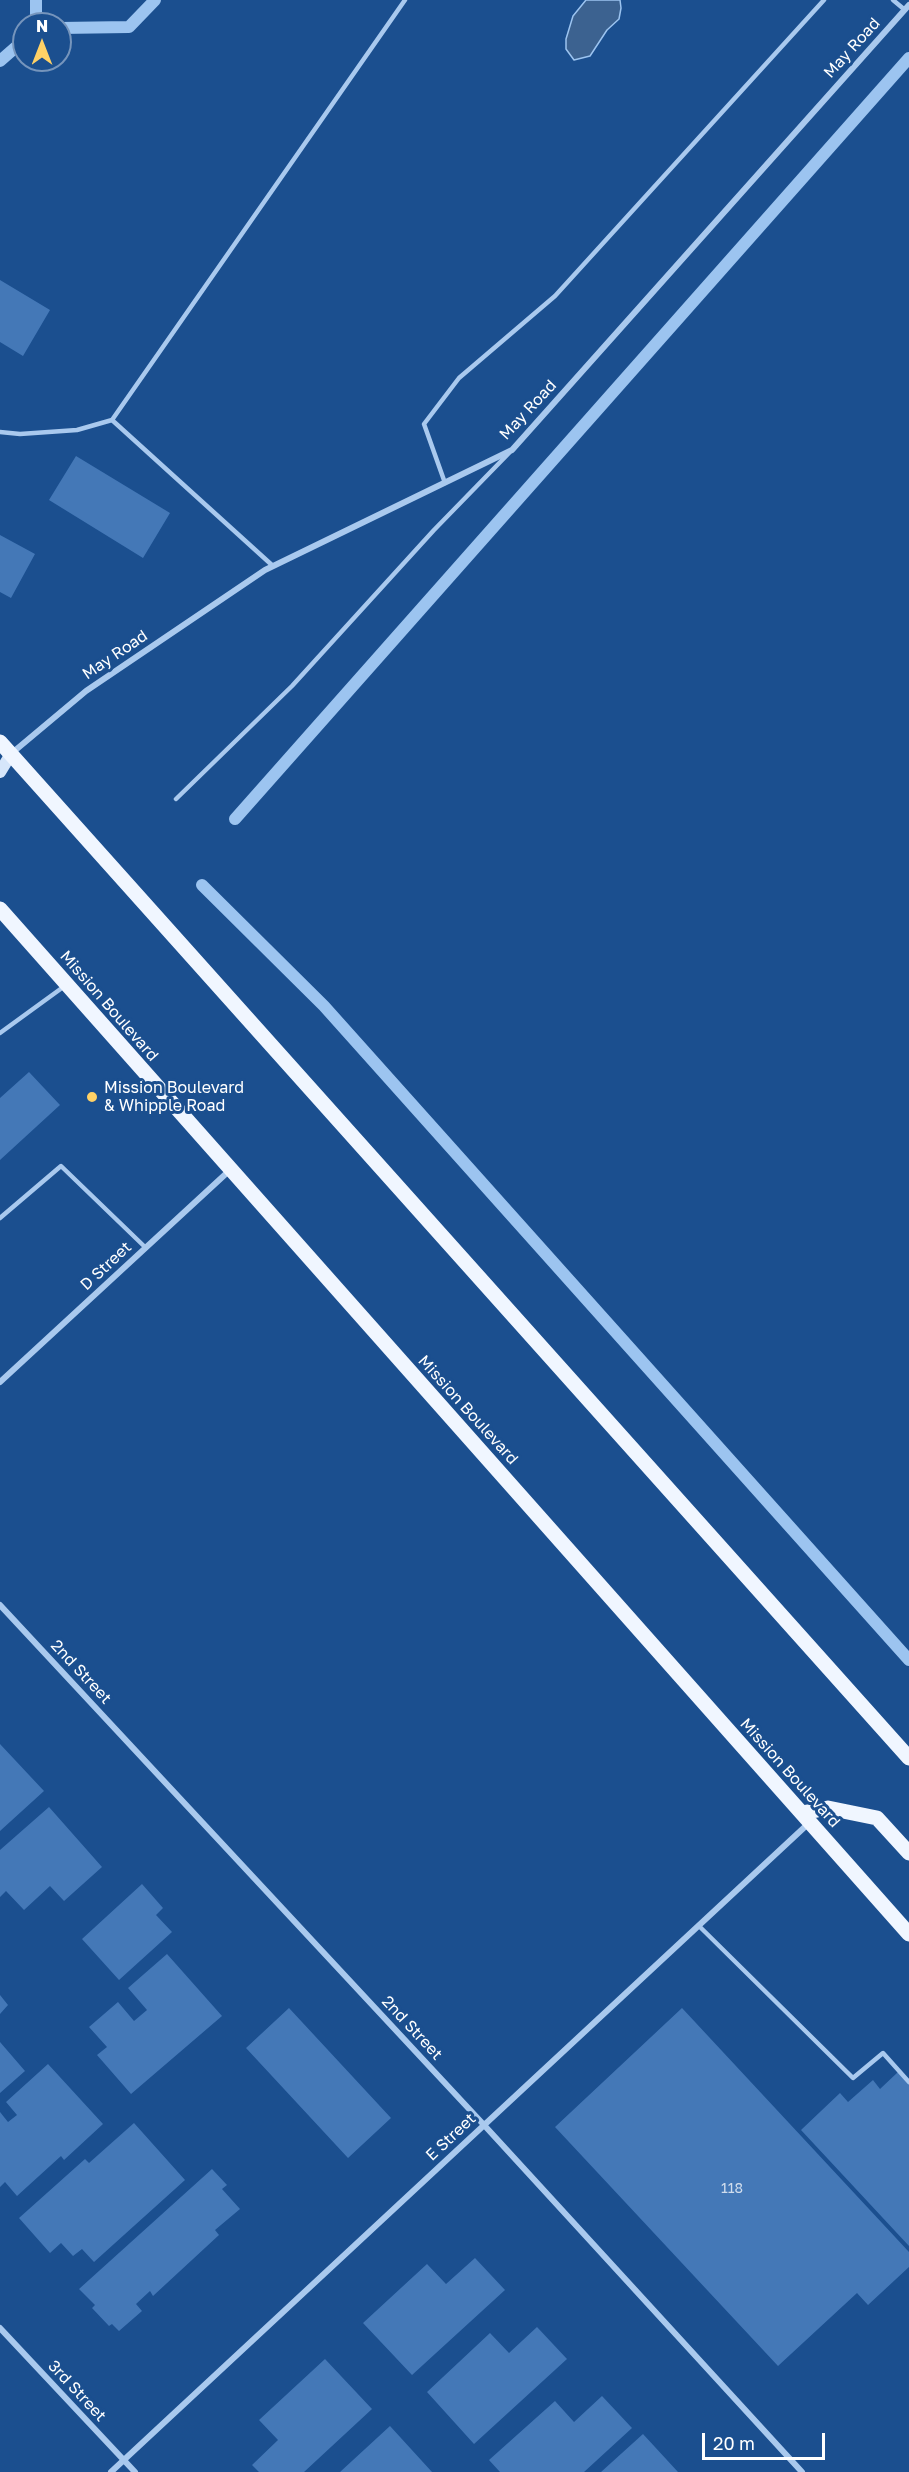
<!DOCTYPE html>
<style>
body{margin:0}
#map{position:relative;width:909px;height:2472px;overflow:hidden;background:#1b4f8f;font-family:"Golos Text",sans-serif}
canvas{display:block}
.north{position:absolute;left:12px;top:12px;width:60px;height:60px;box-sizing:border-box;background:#1b4f8f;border:2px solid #7695bc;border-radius:50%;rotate:0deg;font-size:16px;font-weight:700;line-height:24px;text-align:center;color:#fff}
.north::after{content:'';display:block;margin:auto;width:21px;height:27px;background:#ffd166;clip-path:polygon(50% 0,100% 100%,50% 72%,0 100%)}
.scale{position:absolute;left:702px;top:2433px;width:123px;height:27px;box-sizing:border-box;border:3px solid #fff;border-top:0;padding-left:8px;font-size:18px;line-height:21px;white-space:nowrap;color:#fff;-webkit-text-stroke:4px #1b4f8f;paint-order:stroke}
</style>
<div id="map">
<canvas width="909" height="2472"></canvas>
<div class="north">N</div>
<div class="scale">20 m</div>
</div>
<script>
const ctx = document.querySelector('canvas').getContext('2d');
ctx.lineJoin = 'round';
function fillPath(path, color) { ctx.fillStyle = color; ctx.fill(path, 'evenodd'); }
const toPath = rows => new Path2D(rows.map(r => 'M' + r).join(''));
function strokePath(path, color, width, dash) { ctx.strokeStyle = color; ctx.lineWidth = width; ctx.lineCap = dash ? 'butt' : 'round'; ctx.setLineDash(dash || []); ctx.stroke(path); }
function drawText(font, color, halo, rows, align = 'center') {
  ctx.font = font + ' "Golos Text",sans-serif'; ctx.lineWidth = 6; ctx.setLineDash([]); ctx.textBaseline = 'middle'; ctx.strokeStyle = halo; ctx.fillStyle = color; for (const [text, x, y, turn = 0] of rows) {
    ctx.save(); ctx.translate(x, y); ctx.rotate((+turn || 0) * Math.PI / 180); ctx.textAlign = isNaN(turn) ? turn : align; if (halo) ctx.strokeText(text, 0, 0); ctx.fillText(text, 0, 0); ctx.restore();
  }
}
const water = toPath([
 [586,0,620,0,621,8,619,19,607,30,590,56,574,60,566,49,566,39,573,16,586,0]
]);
fillPath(water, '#3c6290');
strokePath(water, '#9cc4f0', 1.5);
strokePath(toPath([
 [36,0,36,24],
 [60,28,129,27,155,0],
 [0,61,24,40],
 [235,819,909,58],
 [202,885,324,1006,909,1660]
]), '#9cc4f0', 12);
fillPath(toPath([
 [0,280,50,310,23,356,0,342],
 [76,456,170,513,143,558,49,500],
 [0,535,35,554,11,598,0,592],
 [29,1072,60,1105,0,1160,0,1098],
 [0,1744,44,1791,0,1831],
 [49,1807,102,1867,64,1901,50,1886,24,1910,6,1891,0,1897,0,1850],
 [142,1884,163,1908,156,1915,172,1932,119,1980,82,1939],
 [167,1954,222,2016,131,2094,97,2055,107,2047,89,2027,118,2002,134,2021,147,2010,128,1988],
 [0,1995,8,2005,0,2014],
 [289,2008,391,2118,348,2158,246,2048],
 [682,2008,909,2252,909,2267,868,2305,857,2293,778,2366,555,2127],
 [0,2042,25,2071,0,2093],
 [48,2064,103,2124,64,2160,61,2156,17,2196,5,2182,0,2187,0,2112,8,2122,17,2115,6,2102],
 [898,2072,909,2084,909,2246,801,2130,840,2093,848,2102,873,2080,880,2089],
 [134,2123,185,2180,94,2262,82,2249,73,2256,61,2243,50,2253,19,2218,85,2159,89,2163],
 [212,2169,227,2185,222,2189,240,2209,215,2230,219,2235,153,2296,150,2291,136,2304,142,2311,119,2331,112,2324,109,2326,92,2308,95,2305,79,2289],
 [475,2258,505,2290,412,2375,363,2323,427,2264,446,2284],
 [537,2327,567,2359,474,2444,427,2392,490,2333,509,2353],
 [325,2359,372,2409,304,2472,259,2472,252,2465,278,2440,259,2420],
 [602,2396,632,2428,584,2472,500,2472,489,2460,555,2401,574,2422],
 [390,2426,432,2472,340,2472],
 [643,2434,678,2472,601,2472]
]), '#4478b7');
strokePath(toPath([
 [893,0,905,10],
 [0,432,20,434,77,430,112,420],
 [445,483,424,424,459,378,555,296,824,0],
 [273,566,112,420,405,0],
 [176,799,292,686,434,530,509,453],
 [0,1033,66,985],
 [0,1218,61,1166,146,1248],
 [699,1926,853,2078,883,2053,909,2082]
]), '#a9c9ee', 4.5);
strokePath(toPath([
 [12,753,86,691,265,570,512,450,909,5],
 [0,1382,230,1170],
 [0,1605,484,2125,802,2472],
 [0,2328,135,2472],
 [111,2472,809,1823]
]), '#a9c9ee', 6);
strokePath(toPath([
 [0,772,11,754]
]), '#d6e6fa', 12);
strokePath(toPath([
 [0,742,909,1758],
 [0,909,909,1934],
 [802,1813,828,1808,877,1818,909,1853]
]), '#f0f6ff', 15);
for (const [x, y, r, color] of [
 [92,1097,6,"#ffd166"]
]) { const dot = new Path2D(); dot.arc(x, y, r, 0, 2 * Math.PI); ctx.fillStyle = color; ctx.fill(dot); strokePath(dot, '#1b4f8f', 2); }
drawText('14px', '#d0dded', null, [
 ["118",732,2189]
]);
drawText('16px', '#fff', '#1b4f8f', [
 ["May Road",852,48,-48],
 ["May Road",528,410,-47],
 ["May Road",115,655,-34],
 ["Mission Boulevard",109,1006,49],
 ["D Street",106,1266,-43],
 ["Mission Boulevard",468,1410,48],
 ["2nd Street",81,1672,47],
 ["Mission Boulevard",790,1773,48],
 ["2nd Street",412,2028,47],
 ["E Street",451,2137,-43],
 ["3rd Street",77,2391,47]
]);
drawText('16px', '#fff', '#1b4f8f', [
 ["Mission Boulevard",104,1088],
 ["& Whipple Road",104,1106]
], 'left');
</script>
